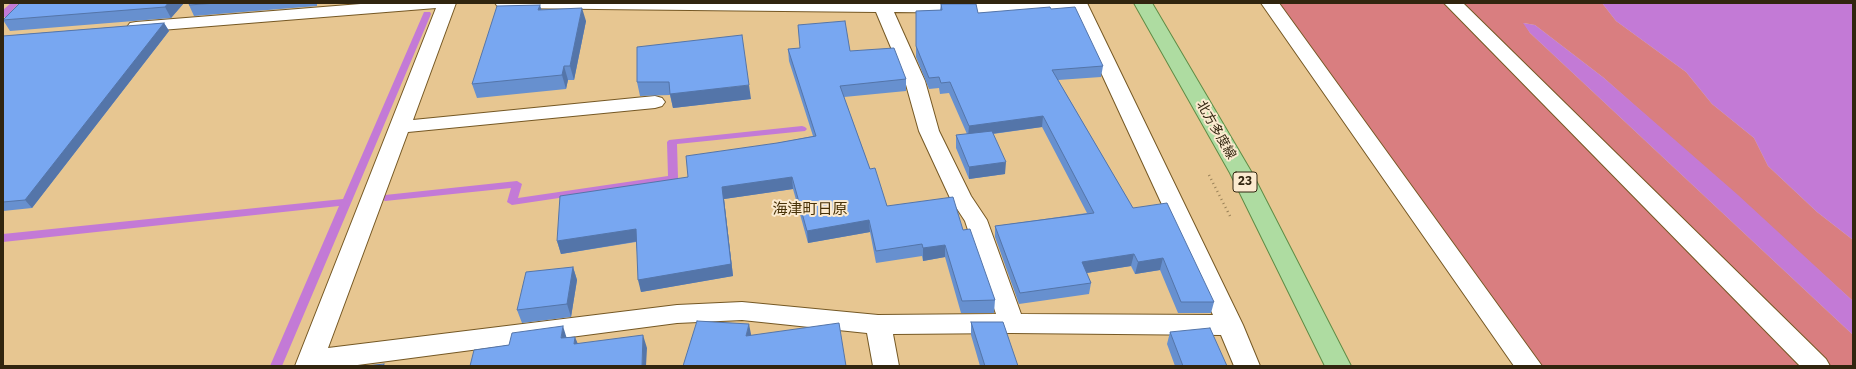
<!DOCTYPE html>
<meta charset="utf-8">
<style>
body{margin:0}
#map{position:relative;width:1856px;height:369px;overflow:hidden;background:#e7c691;font-family:"IBM Plex Sans",sans-serif}
canvas{display:block}
.frame{position:absolute;inset:0;border:4px solid #31250f;pointer-events:none}
</style>
<div id="map">
<canvas width="1856" height="369"></canvas>
<div class="frame"></div>
</div>
<script>
const ctx = document.querySelector('canvas').getContext('2d');
ctx.lineJoin = 'round';
function fillPath(path, color) { ctx.fillStyle = color; ctx.fill(path, 'evenodd'); }
const toPath = rows => new Path2D(rows.map(r => 'M' + r).join(''));
function strokePath(path, color, width, dash) { ctx.strokeStyle = color; ctx.lineWidth = width; ctx.lineCap = dash ? 'butt' : 'round'; ctx.setLineDash(dash || []); ctx.stroke(path); }
function drawText(font, color, halo, rows, align = 'center') {
  ctx.font = font + ' "IBM Plex Sans","Noto Sans JP",sans-serif'; ctx.lineWidth = 4; ctx.setLineDash([]); ctx.textBaseline = 'middle'; ctx.strokeStyle = halo; ctx.fillStyle = color; for (const [text, x, y, turn = 0] of rows) {
    ctx.save(); ctx.translate(x, y); ctx.rotate((+turn || 0) * Math.PI / 180); ctx.textAlign = isNaN(turn) ? turn : align; if (halo) ctx.strokeText(text, 0, 0); ctx.fillText(text, 0, 0); ctx.restore();
  }
}
fillPath(toPath([
 [1277,3,1443,3,1802,366,1540,366],
 [1460,3,1602,3,1616,21,1686,72,1712,104,1754,138,1768,166,1817,212,1853,240,1853,301,1604,78,1535,25,1524,23,1530,33,1853,335,1853,366,1829,366]
]), '#d97e80');
fillPath(toPath([
 [1602,3,1853,3,1853,240,1817,212,1768,166,1754,138,1712,104,1686,72,1616,21],
 [1523,23,1535,25,1604,78,1738,195,1853,301,1853,335,1530,33]
]), '#c37ad6');
fillPath(toPath([
 [11,3,19,3,6,17,3,17,3,10,11,3],
 [424,12,430,12,431,14,282,366,270,366,339,206,3,242,3,234,343,199,424,12],
 [802,126,805,127,807,129,805,131,677,144,678,178,673,181,512,205,507,202,511,188,385,201,380,198,385,195,517,181,522,184,518,198,668,176,667,142,669,140,802,126]
]), '#c37ad6');
const minor = toPath([
 [373,3,456,3,413,120,655,96,662,98,665,102,662,106,655,108,408,132,328,348,677,305,742,302,878,315,996,314,965,221,950,198,919,131,905,81,876,12,504,8,498,7,495,3,1087,3,1243,325,1260,366,1234,366,1221,335,1012,333,893,334,899,366,873,366,867,333,742,320,677,323,350,366,295,366,436,8,136,32,130,31,127,27,130,23,136,22,373,3],
 [894,12,1074,14,1213,315,1021,314,987,220,971,196,939,131,925,81,894,12],
 [1261,3,1279,3,1542,366,1514,366,1261,3],
 [1444,3,1463,3,1826,359,1830,366,1800,366,1444,3]
]);
const major = toPath([
 [1134,3,1152,3,1252,173,1351,366,1325,366,1230,173,1134,3]
]);
strokePath(minor, '#755824', 2);
strokePath(major, '#5f8c45', 2);
strokePath(toPath([
 [1209,175,1231,218]
]), '#988058', 2.5, [1, 3.5]);
fillPath(minor, '#fff');
fillPath(major, '#aedca1');
fillPath(toPath([
 [184,3,171,18,10,31,3,20],
 [190,3,317,3,317,6,194,16,189,5],
 [941,4,978,13,1051,9,1103,66,1101,77,1058,80,1133,208,1214,302,1211,313,1178,313,1160,270,1135,274,1131,266,1086,273,1091,283,1089,294,1019,304,995,237,995,226,1087,213,1042,127,993,134,1005,174,969,179,956,148,956,135,967,134,949,93,940,94,939,88,929,89,916,57,916,11,940,10],
 [542,10,586,21,574,80,568,80,566,89,477,98,472,84],
 [164,23,169,31,32,208,3,211,3,36],
 [637,47,751,99,673,108,670,95,640,96,637,82],
 [788,49,850,51,906,79,906,91,844,97,870,169,887,206,963,230,995,300,994,313,961,313,945,257,923,261,922,256,876,263,870,232,808,243,793,189,724,199,733,276,641,292,636,242,561,254,557,241,688,177,777,143,813,136,789,61],
 [573,267,577,280,571,317,522,323,517,310],
 [971,322,1018,366,980,366,971,335],
 [1170,332,1227,366,1175,366,1167,344]
]), '#6790cf');
fillPath(toPath([
 [168,3,184,3,171,18,165,7],
 [540,5,544,18,538,10],
 [582,8,586,21,574,80,570,66],
 [164,23,169,31,32,208,25,200],
 [564,66,568,80,566,89,562,75],
 [749,85,751,99,673,108,670,94],
 [1043,116,1042,127,968,137,969,126],
 [1006,162,1005,174,969,179,969,167],
 [792,177,793,189,724,199,733,276,641,292,638,280,722,187],
 [869,220,870,232,808,243,807,231],
 [636,229,639,241,561,254,557,241],
 [945,245,945,257,923,261,923,248],
 [1134,254,1131,266,1080,274,1082,262],
 [1163,258,1160,270,1135,274,1138,262],
 [573,267,577,280,571,317,567,304],
 [749,324,752,339,746,336],
 [563,326,567,339,561,338],
 [643,335,647,348,646,366,642,366],
 [575,337,580,349,574,344]
]), '#5475a9');
const building = toPath([
 [20,3,168,3,165,7,3,20,20,3],
 [190,3,217,3,189,5,190,3],
 [941,4,976,4,978,13,1050,7,1051,9,1075,7,1103,66,1052,70,1133,208,1167,203,1214,302,1181,302,1163,258,1138,262,1134,254,1082,262,1091,283,1020,293,995,226,1094,213,1043,116,969,126,950,82,941,83,939,77,929,78,916,46,916,11,942,10,941,4],
 [540,5,538,10,582,8,570,66,564,66,562,75,472,84,497,6,540,5],
 [845,21,850,51,894,48,906,79,840,86,870,169,875,168,887,206,953,197,963,230,970,229,995,300,962,301,945,245,923,248,922,244,876,251,869,220,807,231,792,177,722,187,731,264,638,280,636,229,557,241,560,196,688,177,686,156,777,143,816,136,788,49,800,48,798,25,845,21],
 [164,23,25,200,3,202,3,36,164,23],
 [742,35,749,85,670,94,669,82,637,82,637,47,742,35],
 [992,131,1006,162,969,167,956,135,992,131],
 [573,267,567,304,517,310,526,272,573,267],
 [697,321,749,324,746,336,839,323,846,366,683,366,697,321],
 [971,322,1003,322,1018,366,985,366,971,322],
 [563,326,561,338,575,337,574,344,643,335,642,366,470,366,474,350,509,345,512,333,563,326],
 [1210,328,1227,366,1183,366,1170,332,1210,328],
 [384,364,383,366,366,366,384,364]
]);
fillPath(building, '#78a7f1');
strokePath(building, '#5475a9', 1);
for (const [x, y, w] of [
 [1245,182,24]
]) { const box = new Path2D(); box.roundRect(x - w / 2, y - 10, w, 20, 3); ctx.fillStyle = '#fbeacf'; ctx.fill(box); strokePath(box, '#31250f', 1); }
drawText('bold 12px', '#31250f', null, [
 ["23",1245,182]
]);
drawText('13px', '#31250f', '#fbeacf', [
 ["北方多度線",1216,130,60]
]);
drawText('15px', '#483208', '#fbeacf', [
 ["海津町日原",810,210]
]);
</script>
